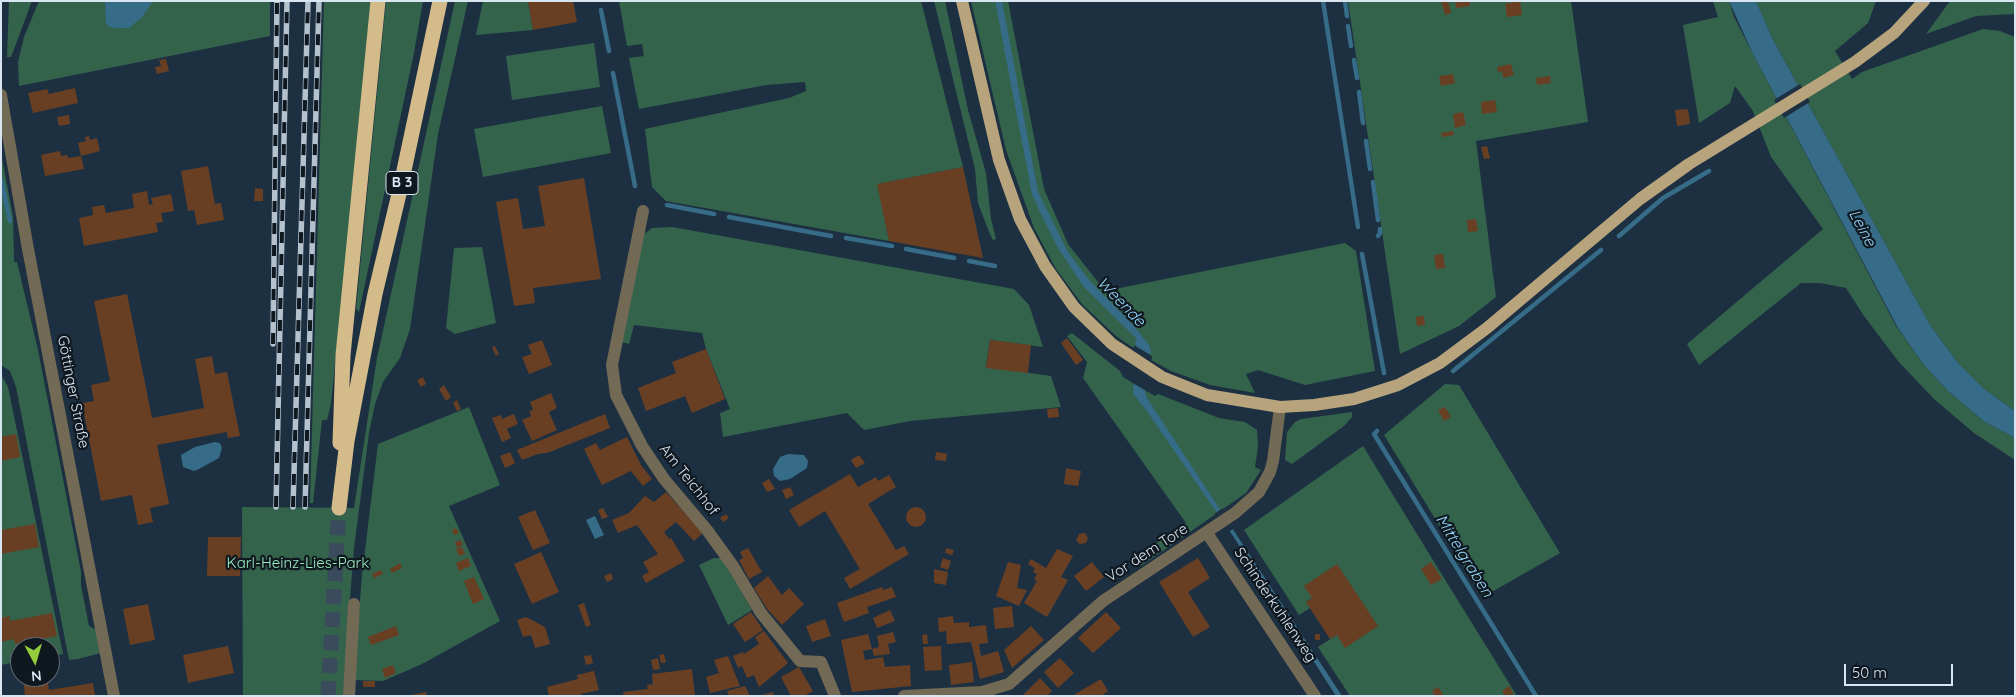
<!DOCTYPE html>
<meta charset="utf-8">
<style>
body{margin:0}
#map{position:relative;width:2016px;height:697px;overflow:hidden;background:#1d3042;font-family:Quicksand,sans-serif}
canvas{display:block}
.frame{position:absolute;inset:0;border:2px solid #d9e5f1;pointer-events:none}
.north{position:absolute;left:10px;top:637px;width:50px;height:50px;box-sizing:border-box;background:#0f171f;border:1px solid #606973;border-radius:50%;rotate:174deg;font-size:14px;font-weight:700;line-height:20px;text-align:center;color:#d9e5f1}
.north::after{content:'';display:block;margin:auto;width:18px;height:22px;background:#94cc3c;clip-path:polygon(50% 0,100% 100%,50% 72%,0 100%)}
.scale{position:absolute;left:1844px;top:664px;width:109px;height:22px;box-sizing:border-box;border:2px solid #d9e5f1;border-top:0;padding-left:6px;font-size:15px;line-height:18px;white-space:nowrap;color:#d9e5f1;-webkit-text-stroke:4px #0f171f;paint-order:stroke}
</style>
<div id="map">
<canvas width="2016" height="697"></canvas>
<div class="frame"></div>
<div class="north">N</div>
<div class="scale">50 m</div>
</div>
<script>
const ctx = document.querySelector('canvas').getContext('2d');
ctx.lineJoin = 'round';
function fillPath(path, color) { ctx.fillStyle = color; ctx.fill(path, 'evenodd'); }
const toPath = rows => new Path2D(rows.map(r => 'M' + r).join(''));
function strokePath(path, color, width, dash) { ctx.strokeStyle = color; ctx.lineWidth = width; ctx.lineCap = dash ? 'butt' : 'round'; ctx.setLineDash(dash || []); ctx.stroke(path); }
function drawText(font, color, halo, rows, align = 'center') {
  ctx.font = font + ' Quicksand,sans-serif'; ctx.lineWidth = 4.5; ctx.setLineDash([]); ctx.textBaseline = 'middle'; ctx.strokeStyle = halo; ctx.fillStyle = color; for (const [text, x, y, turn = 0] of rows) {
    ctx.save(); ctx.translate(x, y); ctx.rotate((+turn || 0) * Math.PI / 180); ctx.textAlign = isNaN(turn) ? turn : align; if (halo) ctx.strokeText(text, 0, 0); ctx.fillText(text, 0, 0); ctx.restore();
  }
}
fillPath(toPath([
 [9,1,32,1,11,57,7,57],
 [39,1,270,1,270,36,19,86,18,62,24,37],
 [324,1,371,1,331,404,327,420,322,420,313,503,310,503],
 [386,1,423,1,414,53,359,312,356,309],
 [455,1,468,1,438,134,410,329,400,358,383,382,375,404,369,433,354,548,347,636,345,696,243,696,242,507,354,508,377,358],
 [483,1,528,1,533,30,476,35],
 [619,1,921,1,963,167,878,184,889,241,666,201,652,187,645,129,789,98,806,91,805,82,766,85,639,109,629,58,644,56,642,44,627,46],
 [934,1,945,1,968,110,986,173,991,219,996,239,993,240,989,232,978,203,975,169],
 [971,1,1008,1,1044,189,1068,244,1105,291,1345,243,1356,251,1375,371,1305,385,1258,370,1246,374,1255,393,1210,385,1171,371,1151,360,1116,336,1082,304,1056,269,1034,228,1006,150],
 [1348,1,1571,1,1588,122,1476,141,1496,297,1459,326,1400,354],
 [1713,1,1729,1,1734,17,1752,52,1896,326,1924,365,1949,392,1985,422,2015,438,2015,460,1974,433,1934,399,1898,361,1864,316,1846,288,1820,283,1801,283,1699,365,1687,344,1823,229,1771,157,1753,111,1735,86,1730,103,1699,123,1683,25,1718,17],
 [1756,1,1876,1,1868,23,1835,51,1852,79,1862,72,1983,29,2000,31,2015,37,2015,411,1984,389,1958,363,1930,325,1773,40],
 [1950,1,2015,1,2015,14,1976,16,1926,34],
 [594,43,600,87,512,100,506,56],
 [602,106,611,153,483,177,474,129],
 [1,153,13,217,14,262,17,262,38,350,81,572,81,585,89,626,97,630,101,653,78,659,69,660,16,387,10,371,1,365],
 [672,227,1014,289,1029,305,1043,347,990,340,986,367,1051,376,1061,407,910,421,864,430,847,413,723,437,720,413,730,409,706,349,702,333,634,325,629,344,622,342,643,235,652,228],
 [482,247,496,323,455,334,446,328,454,248],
 [1072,333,1120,371,1123,377,1155,396,1158,394,1219,418,1245,422,1257,430,1258,447,1255,467,1261,470,1246,493,1141,566,1134,558,1186,523,1083,378,1087,362,1067,336],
 [1,374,8,387,63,654,50,656,50,647,20,647,20,661,1,665],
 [1445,384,1459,385,1560,553,1483,597,1384,435],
 [469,407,500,485,449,506,500,621,422,664,383,681,354,680,362,575,378,444],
 [1352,412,1352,417,1344,426,1292,464,1285,460,1287,432,1295,422,1301,419],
 [1363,446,1444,578,1517,696,1350,696,1318,647,1369,614,1345,577,1306,602,1310,608,1299,615,1244,530],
 [714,558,721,558,726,565,752,610,728,625,699,565]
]), '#34634b');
fillPath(toPath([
 [105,1,153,1,142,17,129,28,117,28,109,27,106,23],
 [995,1,1002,1,1038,192,1068,252,1089,280,1134,326,1149,345,1151,350,1145,392,1147,398,1342,696,1336,696,1233,536,1144,407,1133,394,1136,338,1084,287,1058,248,1041,214,1032,194],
 [1729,1,1756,1,1773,40,1930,325,1958,363,1984,389,2015,411,2015,438,1985,422,1949,392,1924,365,1898,328,1752,52],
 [215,442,220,443,222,448,219,458,199,469,194,471,183,467,181,455,195,447],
 [788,454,804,455,808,461,807,468,790,479,780,481,774,476,773,469,780,457],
 [595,516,604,535,595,539,586,520]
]), '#366c87');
fillPath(toPath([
 [1800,84,1810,102,1784,118,1774,100],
 [1134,345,1152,356,1148,392,1131,382],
 [1223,508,1236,527,1227,533,1214,514],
 [1300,626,1307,636,1298,642,1291,631]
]), '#1d3042');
strokePath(toPath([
 [1323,1,1358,227],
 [1345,1,1347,16],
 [601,10,609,51],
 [1348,26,1351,46],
 [1354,60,1357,78],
 [613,73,635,186],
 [1359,92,1363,123],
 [1366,141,1370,169],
 [1,179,10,221],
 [1373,182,1378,220],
 [667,205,714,214],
 [729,217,831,236],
 [1378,236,1380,233,1380,229],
 [1619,236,1663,198,1709,171],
 [846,238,892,246],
 [906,249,954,258],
 [1362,254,1384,373],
 [969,261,995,266],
 [1453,371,1601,250],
 [1377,431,1374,434,1536,696]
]), '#366c87', 4.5);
fillPath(toPath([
 [528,1,573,1,577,22,533,30],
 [1441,1,1448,1,1451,13,1445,15],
 [1455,1,1470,1,1470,6,1456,8],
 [1520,1,1522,15,1507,17,1505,4],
 [166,59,169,71,157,74,155,67,161,66,159,60],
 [1511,64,1514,75,1503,78,1502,71,1498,72,1497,67],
 [1453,74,1455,83,1441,86,1439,76],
 [1550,76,1551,83,1537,85,1536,78],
 [75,88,78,103,33,113,28,93,47,89,49,94],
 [1495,100,1497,112,1482,114,1481,102],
 [1688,109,1690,124,1677,126,1675,110],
 [1463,112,1466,125,1455,128,1453,114],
 [69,115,70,124,59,126,57,117],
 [1453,131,1454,135,1442,137,1441,133],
 [89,136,90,140,97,138,100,151,81,156,78,143,86,141,85,137],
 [1487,146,1490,158,1484,159,1481,147],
 [60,151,61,156,67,155,68,158,81,156,84,169,45,176,41,155],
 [208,166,215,204,221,203,224,220,197,225,194,210,188,211,181,171],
 [963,167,983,258,889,241,877,184],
 [584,178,601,279,533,288,535,303,514,306,496,202,518,198,523,229,545,226,538,186],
 [255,188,263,189,263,201,254,201],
 [147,191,149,205,153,204,151,198,171,194,174,211,161,213,163,222,156,223,158,232,84,246,79,218,93,215,92,207,104,205,106,213,134,208,132,194],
 [1476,219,1478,231,1468,232,1467,220],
 [1443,254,1445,268,1436,269,1434,255],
 [127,294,152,418,204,408,195,359,212,356,215,374,227,372,240,436,228,438,227,432,157,445,169,504,150,508,153,522,138,525,132,495,101,501,82,403,94,401,91,385,110,381,94,301],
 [1424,316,1425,325,1417,326,1416,317],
 [1067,338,1083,360,1076,365,1061,343],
 [542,340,552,365,529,374,522,357,532,354,528,345],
 [990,340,1031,345,1028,373,986,368],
 [495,346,499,354,496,356,492,347],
 [706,349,725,399,692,413,685,396,646,411,638,388,676,373,672,362],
 [423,377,426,384,421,387,417,380],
 [444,385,451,397,446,401,439,389],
 [551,393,557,408,549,412,557,430,532,441,522,420,531,416,529,411,533,410,530,402],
 [457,400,461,409,457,411,453,403],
 [1445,407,1451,417,1444,421,1438,410],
 [1058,408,1059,417,1048,418,1047,409],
 [514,414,518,424,507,429,511,438,502,442,492,418,501,415,502,419],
 [605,414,610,428,547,453,538,454,522,460,517,450],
 [16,434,20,457,1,461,1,437],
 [627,437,641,465,652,479,643,486,631,471,602,485,584,449,596,443,600,450],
 [510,452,515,463,505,468,500,456],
 [936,452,947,454,946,461,935,460],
 [859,455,865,463,856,468,851,460],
 [1066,468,1081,471,1078,486,1064,484],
 [850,474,858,487,876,477,878,481,889,475,896,487,868,504,896,550,904,546,909,554,850,589,844,578,860,569,825,511,799,527,789,510],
 [769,479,775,489,767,492,762,483],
 [790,487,794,495,786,499,782,490],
 [666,492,703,533,694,541,676,522,664,532,669,539,671,538,685,561,646,583,642,576,649,572,643,562,658,554,637,525,618,533,612,520,629,513,645,496,654,502],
 '906 517a10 10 0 1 1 20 0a10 10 0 1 1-20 0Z',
 [603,508,608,517,602,519,598,510],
 [535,510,550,543,533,550,518,517],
 [726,514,729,518,723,522,720,518],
 [35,524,39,547,1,554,1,530],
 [456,528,459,533,454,535,452,530],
 [1085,533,1088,538,1086,543,1080,544,1076,540,1079,534],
 [208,537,241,537,240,576,207,576],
 [461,540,463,545,457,548,455,542],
 [462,547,465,554,459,556,456,549],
 [748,548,762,572,749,579,739,560,743,558,740,552],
 [946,548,954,550,952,555,945,553],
 [1057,549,1073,556,1061,577,1068,580,1047,617,1024,603,1037,581,1034,579,1037,574,1033,572,1035,568,1028,564,1031,559,1046,568],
 [541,552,559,592,532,604,514,564],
 [468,558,471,566,459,571,456,563],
 [943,558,951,561,948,570,940,567],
 [1198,558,1210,578,1188,592,1210,627,1193,637,1159,582],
 [1008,562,1021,565,1017,588,1027,590,1019,606,996,596],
 [1092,562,1104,577,1086,591,1074,576],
 [1431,562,1442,579,1431,585,1421,569],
 [400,563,402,568,392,573,390,569],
 [1337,564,1378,626,1345,648,1337,635,1330,639,1306,602,1312,598,1304,586],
 [934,569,948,572,946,585,934,583],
 [381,570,383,574,374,578,372,574],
 [611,573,613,579,607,582,604,576],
 [768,576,782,595,789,588,804,604,782,625,767,609,754,588],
 [474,577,484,599,473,604,464,581],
 [882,587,883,590,892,587,896,597,867,607,869,613,844,622,837,603],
 [584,603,591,625,586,627,578,605],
 [148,604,155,640,130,645,123,609],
 [1012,606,1014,627,995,629,993,608],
 [890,610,895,621,877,628,873,618],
 [751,612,763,630,745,642,733,624],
 [1106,612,1121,628,1093,653,1078,638],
 [52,613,57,636,15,644,14,639,1,642,1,618,10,616,10,621],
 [953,616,954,623,969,622,969,627,986,625,988,643,979,644,981,656,998,651,1004,672,980,679,971,642,947,644,946,631,939,632,938,618],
 [526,617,545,627,550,644,535,648,531,635,523,637,517,620],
 [825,619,831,636,812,642,806,626],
 [396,626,399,635,371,645,368,637],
 [1031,626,1044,640,1012,668,1004,650],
 [764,631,788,663,759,687,754,675,747,678,742,666,738,668,733,656,743,652,744,654,759,644,755,637],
 [893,632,896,642,888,644,890,654,874,656,872,649,879,647,877,636],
 [868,634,872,649,863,651,865,660,883,657,885,667,910,665,911,686,852,692,841,640],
 [927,634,928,644,923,644,922,635],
 [1315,634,1320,634,1320,640,1315,640],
 [228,646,234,673,188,683,183,655],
 [941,646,942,670,925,671,923,647],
 [664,654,666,662,661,663,659,655],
 [591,655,593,663,586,665,584,656],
 [728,656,740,686,710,693,706,677,719,673,714,660],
 [658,658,660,669,653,670,651,660],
 [1060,658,1074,673,1058,688,1044,672],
 [972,662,974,682,951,685,949,665],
 [393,665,396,673,385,678,382,669],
 [799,667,813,691,804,696,791,696,781,677],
 [692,669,695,696,624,696,623,692,648,689,647,685,653,684,652,674],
 [594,671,599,690,581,694,581,696,549,696,547,687,578,679,577,675],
 [23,677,47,677,49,690,93,683,95,696,25,696],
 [1040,678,1052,691,1047,696,1022,696],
 [1101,679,1108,691,1101,696,1072,696],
 [363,681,375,681,375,687,363,687],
 [745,686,750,696,729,696,727,691],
 [1509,686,1514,694,1505,696,1502,691],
 [1438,687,1443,694,1441,696,1435,696,1432,691],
 [426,692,427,696,411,696,411,695],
 [773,692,774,696,762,696,762,695]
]), '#693f24');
strokePath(toPath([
 [328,696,339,508]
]), '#394b5c', 15, [15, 8]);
strokePath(toPath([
 [1,95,28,249,114,696],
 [643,211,612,365,616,395,642,446,664,479,707,530,733,566,761,613,800,661,821,662,835,696],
 [1207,533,1315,696],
 [349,696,354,604],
 [904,696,982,692,1009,684,1103,601,1235,513,1259,492,1270,472,1273,461,1280,407]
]), '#736a56', 12);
strokePath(toPath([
 [962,1,999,160,1020,219,1045,266,1074,307,1112,344,1162,377,1207,395,1280,407,1314,405,1354,399,1398,385,1440,363,1487,328,1640,199,1689,164,1855,62,1894,33,1924,1]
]), '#b8a47c', 12);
strokePath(toPath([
 [340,443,343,355,378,1],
 [339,508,347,441,375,294,399,194,440,1]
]), '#d4bc8a', 15);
const rail = toPath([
 [273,344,277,1],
 [276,507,287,1],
 [293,507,308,1],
 [305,507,319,1]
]);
strokePath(rail, '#b4c2cf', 5.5);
strokePath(rail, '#0f171f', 4, [11]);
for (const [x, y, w] of [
 [402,183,32]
]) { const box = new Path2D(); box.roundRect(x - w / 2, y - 11.5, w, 23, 4); ctx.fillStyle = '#0f171f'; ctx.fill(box); strokePath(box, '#d9e5f1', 1); }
drawText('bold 14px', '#d9e5f1', null, [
 ["B 3",402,183]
]);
drawText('15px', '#d9e5f1', '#0f171f', [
 ["Göttinger Straße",73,392,79],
 ["Am Teichhof",689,480,52],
 ["Vor dem Tore",1147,553,-33],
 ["Schinderkuhlenweg",1275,605,56]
]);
drawText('15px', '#99eabd', '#0f171f', [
 ["Karl-Heinz-Lies-Park",298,563]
]);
drawText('italic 16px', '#95d6f8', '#0f171f', [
 ["Leine",1862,228,62],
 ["Weende",1121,302,46],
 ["Mittelgraben",1464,556,58]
]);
</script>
